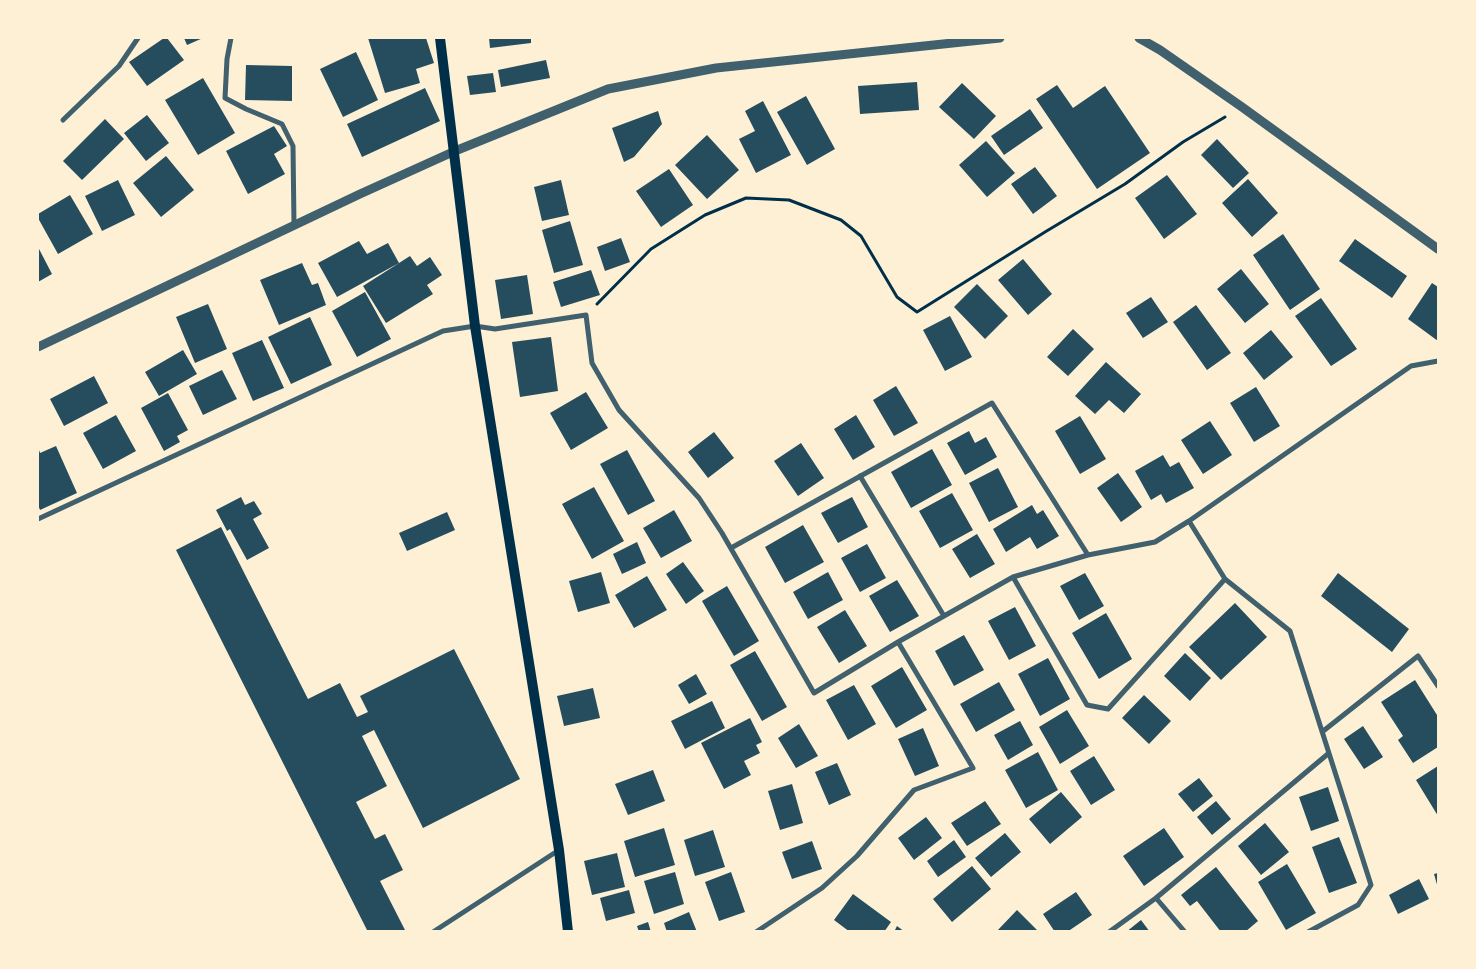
<!DOCTYPE html>
<style>
body{margin:0}
#map{position:relative;width:1476px;height:969px;overflow:hidden;background:#fdf0d5;font-family:"DejaVu Sans",sans-serif}
canvas{display:block}
.frame{position:absolute;inset:0;border:39px solid #fdf0d5;pointer-events:none}
</style>
<div id="map">
<canvas width="1476" height="969"></canvas>
<div class="frame"></div>
</div>
<script>
const ctx = document.querySelector('canvas').getContext('2d');
ctx.lineJoin = 'round';
function fillPath(path, color) { ctx.fillStyle = color; ctx.fill(path, 'evenodd'); }
const toPath = rows => new Path2D(rows.map(r => 'M' + r).join(''));
function strokePath(path, color, width, dash) { ctx.strokeStyle = color; ctx.lineWidth = width; ctx.lineCap = dash ? 'butt' : 'round'; ctx.setLineDash(dash || []); ctx.stroke(path); }
fillPath(toPath([
 [164,38,167,38,184,60,147,86,129,62],
 [184,38,203,38,187,45],
 [368,38,426,38,434,63,416,69,420,83,385,93],
 [489,38,531,38,531,43,490,48],
 [356,52,378,100,343,117,320,69],
 [546,60,550,78,501,87,498,70],
 [246,65,292,66,292,101,245,100],
 [493,73,496,92,470,95,467,76],
 [203,78,235,133,198,155,165,100],
 [917,82,919,110,860,114,858,86],
 [962,83,996,116,974,139,939,107],
 [1057,85,1073,108,1105,86,1150,153,1097,189,1036,99],
 [425,88,440,121,362,157,347,124],
 [806,96,835,149,807,165,777,112],
 [763,101,791,155,756,173,739,139,755,131,745,111],
 [1030,109,1043,128,1004,155,991,136],
 [658,111,662,124,634,157,624,162,612,128],
 [147,115,169,143,146,161,124,133],
 [105,119,124,139,82,180,63,161],
 [274,126,287,146,274,154,285,174,248,194,226,151],
 [707,135,739,170,707,199,675,165],
 [1217,139,1249,173,1233,188,1201,155],
 [986,141,1015,173,987,197,959,165],
 [166,156,194,190,161,217,133,183],
 [1035,167,1057,196,1033,214,1011,184],
 [669,169,693,205,661,227,636,191],
 [1167,175,1197,214,1164,239,1135,198],
 [1248,179,1278,213,1252,237,1222,203],
 [118,180,135,215,102,231,85,196],
 [561,180,569,215,542,221,534,187],
 [70,195,93,234,58,254,38,218,38,214],
 [570,221,583,265,554,273,542,230],
 [1283,234,1320,289,1290,310,1253,255],
 [621,238,630,262,605,271,597,247],
 [1355,239,1407,276,1392,298,1339,261],
 [359,241,367,254,388,243,399,263,337,297,318,263],
 [38,247,52,274,38,282],
 [410,256,417,266,430,257,442,275,427,285,433,294,386,323,363,286],
 [1023,259,1052,294,1028,315,998,280],
 [302,263,312,285,318,283,326,305,279,325,260,280],
 [1241,269,1269,304,1245,323,1217,289],
 [591,270,600,295,561,307,553,282],
 [527,275,533,314,501,319,495,280],
 [1432,283,1438,287,1438,341,1408,319],
 [977,284,1008,316,985,339,954,307],
 [365,292,391,339,357,357,332,311],
 [1151,297,1168,322,1143,338,1126,313],
 [1321,298,1357,349,1331,366,1295,316],
 [208,304,227,349,195,363,176,317],
 [1196,305,1231,353,1207,370,1173,322],
 [950,316,972,357,945,371,923,330],
 [310,317,332,365,291,384,268,337],
 [1073,329,1094,349,1068,376,1047,357],
 [1271,330,1293,357,1264,380,1243,353],
 [551,337,558,391,520,397,512,342],
 [262,340,284,388,253,401,232,353],
 [183,350,197,374,159,396,145,372],
 [1106,362,1141,394,1124,413,1109,400,1095,414,1075,396],
 [222,370,237,399,203,415,189,386],
 [94,376,108,403,64,426,50,399],
 [896,386,918,423,894,436,873,400],
 [1256,387,1280,426,1254,442,1230,403],
 [586,392,608,428,571,450,550,413],
 [168,393,188,430,177,436,180,442,164,451,141,408],
 [116,415,136,451,103,469,83,433],
 [856,415,875,447,853,460,834,429],
 [1080,416,1106,459,1080,474,1055,431],
 [1210,421,1232,455,1203,474,1181,440],
 [969,431,975,443,986,437,997,457,965,475,947,443],
 [714,432,734,458,708,478,688,452],
 [801,443,824,478,798,496,774,461],
 [56,446,77,493,40,510,38,505,38,447,40,453],
 [932,449,952,485,911,508,891,472],
 [627,450,655,501,628,515,600,464],
 [1163,455,1170,467,1179,462,1194,488,1166,503,1161,494,1151,500,1135,471],
 [998,468,1018,507,989,522,969,483],
 [1118,473,1142,507,1121,522,1097,488],
 [594,487,624,541,592,559,562,504],
 [952,493,973,530,940,548,919,511],
 [241,497,245,505,254,501,262,514,253,519,269,548,247,560,230,529,227,531,216,510],
 [852,497,868,527,838,543,821,513],
 [1032,505,1037,514,1043,510,1059,536,1037,549,1030,537,1006,552,993,529],
 [674,510,692,541,661,558,643,528],
 [447,512,455,530,407,551,399,533],
 [803,525,824,562,785,583,765,547],
 [221,527,308,699,340,683,357,717,368,712,360,696,454,649,520,779,423,828,374,730,362,736,387,786,356,802,375,839,385,834,403,870,380,881,406,932,368,932,176,550],
 [977,534,995,564,970,578,952,549],
 [637,542,646,563,622,574,613,554],
 [867,544,886,578,860,592,841,558],
 [683,562,704,591,686,604,666,574],
 [601,572,610,603,578,612,569,581],
 [828,572,843,600,808,619,793,592],
 [1085,573,1104,606,1079,620,1060,586],
 [1338,573,1409,629,1392,652,1321,596],
 [647,576,667,610,634,628,615,595],
 [897,580,919,616,890,632,869,596],
 [727,586,759,641,734,656,702,601],
 [1235,603,1267,637,1221,680,1189,647],
 [1015,607,1036,646,1009,660,988,621],
 [845,610,867,646,839,663,817,627],
 [1106,613,1132,659,1099,679,1072,633],
 [964,635,984,670,954,686,935,651],
 [755,651,787,707,762,721,730,665],
 [1185,653,1211,678,1190,701,1164,676],
 [1048,658,1070,699,1040,716,1018,674],
 [902,667,927,710,896,728,871,686],
 [696,674,707,694,689,704,678,685],
 [1415,680,1437,715,1438,714,1438,747,1413,763,1398,740,1403,736,1381,702],
 [999,682,1015,710,976,732,960,704],
 [854,685,876,724,848,740,826,700],
 [593,688,600,718,564,726,557,696],
 [1144,695,1171,721,1149,744,1122,718],
 [712,701,725,728,685,749,671,721],
 [1067,710,1089,746,1060,764,1039,727],
 [750,718,762,742,756,745,760,753,744,761,751,775,724,789,701,743],
 [1020,721,1033,745,1008,760,994,735],
 [799,724,818,756,796,768,778,738],
 [1363,726,1383,757,1364,769,1344,739],
 [923,728,939,766,915,776,898,739],
 [1038,752,1058,790,1026,808,1005,770],
 [1094,756,1115,790,1091,805,1070,771],
 [837,763,851,795,829,805,815,772],
 [1438,766,1438,816,1416,780],
 [653,770,665,801,628,815,615,784],
 [1199,778,1213,796,1193,812,1178,794],
 [792,784,803,823,780,830,768,791],
 [1328,787,1339,821,1311,831,1299,797],
 [1061,792,1082,817,1050,844,1029,819],
 [985,801,1001,824,967,846,951,823],
 [1216,801,1231,819,1212,835,1197,817],
 [926,817,942,838,914,860,898,838],
 [1265,823,1289,852,1261,875,1238,846],
 [664,828,675,865,635,877,624,841],
 [1164,828,1184,857,1144,886,1123,856],
 [713,830,725,867,695,876,684,840],
 [1005,833,1021,852,991,877,975,858],
 [1339,837,1357,883,1329,893,1312,847],
 [954,840,966,857,938,877,927,861],
 [812,841,822,869,792,879,782,852],
 [617,853,625,887,592,895,584,861],
 [1287,864,1316,913,1286,930,1258,882],
 [972,866,991,889,952,922,933,899],
 [1216,867,1258,921,1245,932,1221,932,1197,901,1190,906,1181,895],
 [675,872,684,904,654,914,644,881],
 [731,872,745,912,719,921,705,882],
 [1438,873,1438,888,1434,874],
 [1419,879,1429,899,1398,914,1389,895],
 [629,890,635,913,606,921,600,898],
 [1076,892,1092,915,1067,932,1055,932,1043,914],
 [853,894,891,922,884,932,850,932,834,920],
 [1017,910,1039,932,996,932],
 [689,912,697,932,667,932,664,923],
 [1141,920,1150,932,1126,932],
 [648,922,651,932,639,932,637,926],
 [897,926,905,932,894,932]
]), '#264d5e');
strokePath(toPath([
 [597,304,651,249,705,215,746,198,789,200,841,220,861,236,897,297,917,312,1045,232,1125,184,1183,142,1225,117]
]), '#003049', 3);
strokePath(toPath([
 [231,38,227,59,225,98,246,109,282,124,293,146,294,225],
 [63,120,119,66,138,38],
 [860,476,944,616],
 [38,519,443,331,475,326,495,329,586,315,592,363,619,410,699,498,722,533,814,693,898,642,1013,577,1088,555,1155,542,1189,521,1411,366,1438,361],
 [1189,521,1225,579,1290,631,1371,885,1358,905,1308,932],
 [731,548,992,403,1088,555],
 [1013,577,1087,705,1108,709,1225,579],
 [1322,732,1418,656,1438,686],
 [1156,898,1185,932],
 [433,932,559,850],
 [756,932,822,888,857,856,914,790,973,768,898,642],
 [1109,932,1156,898,1329,753]
]), '#3f606c', 5);
strokePath(toPath([
 [1139,38,1160,50,1242,107,1438,249],
 [38,347,360,194,455,151,608,89,716,68,1000,38]
]), '#3f606c', 9);
strokePath(toPath([
 [440,38,475,326,559,850,568,932]
]), '#003049', 10);
</script>
